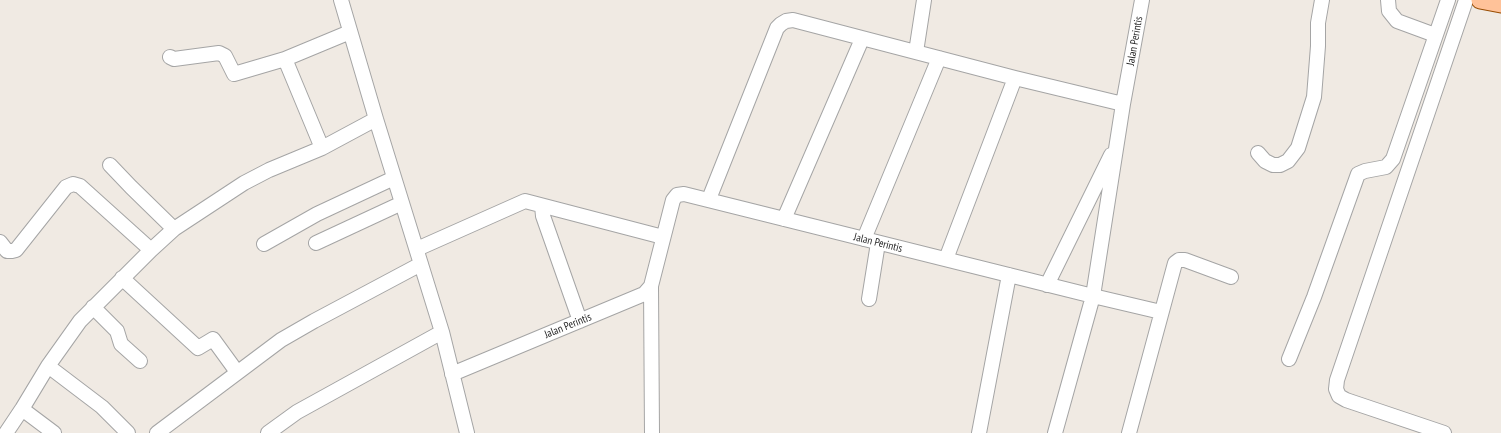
<!DOCTYPE html>
<style>
body{margin:0}
canvas{display:block;background:#f0eae3}
</style>
<canvas width="1501" height="433"></canvas>
<script>
const ctx = document.querySelector('canvas').getContext('2d');
ctx.lineJoin = 'round';
const toPath = rows => new Path2D(rows.map(r => 'M' + r).join(''));
function strokePath(path, color, width, dash) { ctx.strokeStyle = color; ctx.lineWidth = width; ctx.lineCap = dash ? 'butt' : 'round'; ctx.setLineDash(dash || []); ctx.stroke(path); }
function drawText(font, color, halo, rows, align = 'center') {
  ctx.font = font + ' "PT Sans Narrow",sans-serif'; ctx.lineWidth = 4; ctx.setLineDash([]); ctx.textBaseline = 'middle'; ctx.strokeStyle = halo; ctx.fillStyle = color; for (const [text, x, y, turn = 0] of rows) {
    ctx.save(); ctx.translate(x, y); ctx.rotate((+turn || 0) * Math.PI / 180); ctx.textAlign = isNaN(turn) ? turn : align; if (halo) ctx.strokeText(text, 0, 0); ctx.fillText(text, 0, 0); ctx.restore();
  }
}
const minor = toPath([
 [341,0,376,119,442,332,467,433],
 [1388,0,1389,11,1397,21,1435,35],
 [916,52,924,0],
 [170,57,174,59,219,53,225,56,234,74,285,59,350,32],
 [285,59,322,148],
 [1258,153,1265,161,1273,165,1280,165,1288,161,1298,148,1314,97,1318,46,1318,23,1322,0],
 [110,165,131,187,174,229],
 [709,199,777,28,781,24,786,21,793,20,1015,78,1123,104],
 [542,206,543,216,580,321],
 [784,219,862,39],
 [864,239,939,58],
 [0,242,7,251,12,251,16,250,66,187,73,184,80,186,151,250],
 [316,243,402,203],
 [264,244,317,214,394,178],
 [417,249,525,201,663,237],
 [946,259,1015,78],
 [122,278,198,348,213,339,237,372],
 [1047,285,1111,155],
 [651,286,652,433],
 [869,299,878,243],
 [93,307,117,331,121,344,140,361],
 [1289,359,1314,297,1358,174,1365,171,1386,167,1393,159,1448,0],
 [48,366,102,407,128,433],
 [452,374,644,294,651,286,673,200,677,195,684,194,1093,296,1123,104,1142,0],
 [22,409,54,433],
 [6,433,22,409,48,366,80,321,151,250,174,229,244,183,269,170,322,148,376,119],
 [157,433,281,340,314,321,421,264],
 [268,433,297,412,442,332],
 [979,433,1009,275],
 [1055,433,1093,296,1161,312],
 [1129,433,1175,263,1179,260,1185,260,1231,277],
 [1444,433,1346,400,1339,396,1336,389,1337,380,1466,0]
]);
const major = toPath([
 [1480,0,1501,4]
]);
strokePath(minor, '#a5a5a5', 16);
strokePath(major, '#984c00', 19);
strokePath(minor, '#fff', 14);
strokePath(major, '#ffc299', 17);
drawText('11px', '#1e1e1e', '#fff', [
 ["Jalan Perintis",1135,41,-80],
 ["Jalan Perintis",878,243,14],
 ["Jalan Perintis",568,326,-22]
]);
</script>
